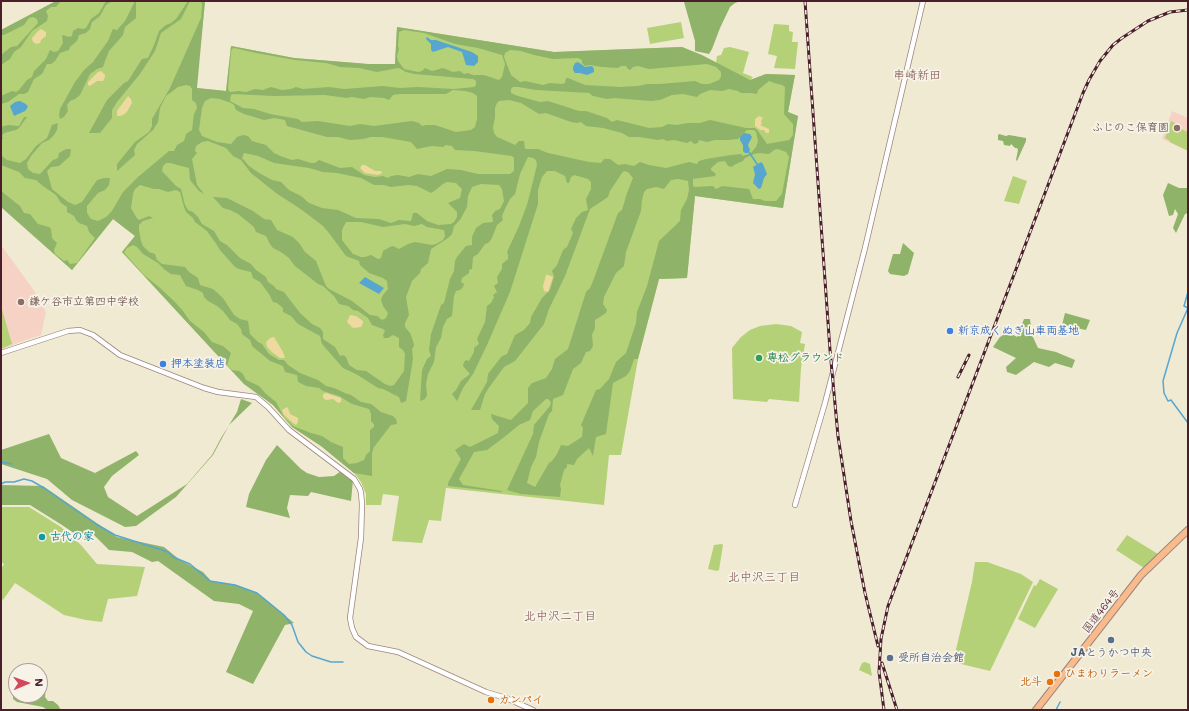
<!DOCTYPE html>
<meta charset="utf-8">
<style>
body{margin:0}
#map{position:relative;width:1189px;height:711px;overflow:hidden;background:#f0ead3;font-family:Mali,sans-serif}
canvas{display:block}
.frame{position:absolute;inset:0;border:2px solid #4a1f2b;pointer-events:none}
.north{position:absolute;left:8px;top:663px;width:40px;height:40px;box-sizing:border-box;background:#f7f3e8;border:1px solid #b29e9c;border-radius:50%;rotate:88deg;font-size:11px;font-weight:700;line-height:16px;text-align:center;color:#4a1f2b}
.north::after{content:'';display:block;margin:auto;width:14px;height:18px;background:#d1495b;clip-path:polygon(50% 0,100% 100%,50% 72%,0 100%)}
</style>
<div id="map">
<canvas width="1189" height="711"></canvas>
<div class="frame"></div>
<div class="north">N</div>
</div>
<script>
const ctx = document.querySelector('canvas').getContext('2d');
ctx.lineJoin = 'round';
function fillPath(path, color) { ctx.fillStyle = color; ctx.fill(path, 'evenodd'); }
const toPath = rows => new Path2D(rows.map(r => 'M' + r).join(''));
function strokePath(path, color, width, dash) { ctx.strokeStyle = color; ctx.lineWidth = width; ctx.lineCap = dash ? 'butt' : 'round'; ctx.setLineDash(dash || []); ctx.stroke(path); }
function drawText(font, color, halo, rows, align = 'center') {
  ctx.font = font + ' Mali,"Klee One",sans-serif'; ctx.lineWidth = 3.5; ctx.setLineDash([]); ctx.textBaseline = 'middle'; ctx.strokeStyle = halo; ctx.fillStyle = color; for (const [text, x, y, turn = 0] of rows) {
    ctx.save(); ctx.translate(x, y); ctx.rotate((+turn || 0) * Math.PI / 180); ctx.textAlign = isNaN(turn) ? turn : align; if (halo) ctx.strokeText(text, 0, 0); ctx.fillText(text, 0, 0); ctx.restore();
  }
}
fillPath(toPath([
 [1172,111,1188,118,1188,151,1162,139],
 [1,245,35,292,46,312,41,335,17,343,1,350]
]), '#f6d2c4');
fillPath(toPath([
 [56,1,205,1,196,88,226,91,231,46,294,58,368,64,395,64,397,27,554,52,682,47,716,63,717,56,721,55,724,48,730,47,749,52,743,73,753,77,750,80,766,74,795,75,788,112,798,116,783,208,695,196,687,278,659,279,638,359,621,455,609,455,604,505,446,488,441,521,429,520,422,543,392,541,399,496,383,494,381,505,366,505,366,494,361,482,354,473,321,446,292,427,273,405,244,384,122,252,135,236,113,219,72,270,1,207,1,30],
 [681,22,684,38,650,44,647,28],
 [774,24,789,25,789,31,793,32,792,42,798,42,795,69,774,68,777,56,768,54],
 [1171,121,1175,123,1175,126,1188,132,1188,151,1170,142,1170,141,1165,138],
 [1013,176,1027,181,1019,204,1004,201],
 [1,306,12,344,1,349],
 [776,324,791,326,802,332,800,343,805,344,801,368,799,402,769,399,767,402,733,399,732,348,741,337,750,330,760,326],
 [1,507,29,507,61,527,81,545,97,564,145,567,137,596,108,599,102,622,86,620,64,615,15,583,3,600,1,598,1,569,4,564,1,562],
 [1127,535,1158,554,1144,568,1116,550],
 [722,544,723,545,719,570,717,571,708,569,714,545],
 [975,562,987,562,1021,574,1033,582,990,671,953,662,972,582],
 [1040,579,1058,589,1035,628,1018,619,1034,585,1036,586],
 [865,662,870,664,872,676,859,670,862,663]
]), '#b4d178');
fillPath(toPath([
 [56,1,61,1,56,7,51,7,46,11,48,16,47,21,32,31,21,47,14,52,10,59,1,65,1,55,11,47,17,46,38,23,37,19,33,17,29,18,24,25,4,35,1,35,1,30],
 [106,1,112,1,106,5,100,16,92,22,90,29,86,33,79,35,77,41,70,47,69,50,60,53,55,61,51,64,47,64,42,74,34,79,28,92,24,94,19,94,8,102,1,104,1,96,12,91,16,92,19,90,27,80,32,77,34,71,46,59,50,50,54,52,58,51,63,43,62,36,63,35,69,37,72,36,73,31,78,28,83,29,86,28,91,19,99,13],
 [135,1,136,1,136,18,125,27,123,35,109,51,105,61,103,67,97,69,90,74,80,95,75,99,70,101,67,105,68,111,64,117,60,119,59,115,60,109,75,82,84,70,93,62,108,41,112,31,113,29,117,30,125,21],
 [188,1,190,1,181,19,161,33,155,51,140,74,117,102,112,110,112,118,100,133,89,133,107,100,124,83,128,81,142,59,148,58,154,45,159,31,166,25,171,23,176,19],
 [201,1,205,1,197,88,226,91,231,46,294,58,368,64,395,64,397,27,554,52,682,47,702,55,750,80,766,74,795,75,788,112,798,116,783,208,695,196,687,278,659,279,638,359,634,359,630,371,626,376,613,383,606,434,596,437,593,456,589,448,577,459,574,465,567,464,567,467,564,470,560,485,561,489,560,497,521,494,507,490,533,434,534,425,550,406,551,402,548,399,546,399,533,411,530,420,519,425,503,438,487,450,474,452,459,479,463,485,502,491,502,492,448,486,448,483,461,459,455,450,464,444,470,447,498,433,499,426,492,419,491,414,511,420,528,403,528,388,532,383,546,378,552,369,555,359,568,349,586,292,590,288,593,281,618,213,622,210,627,193,633,178,628,172,624,171,622,173,610,191,608,197,590,209,565,276,549,309,544,324,515,361,504,367,488,389,485,394,480,410,471,410,487,382,488,374,502,356,507,354,515,335,524,330,530,323,531,317,542,298,550,290,554,276,552,271,557,265,563,250,567,247,573,233,571,229,576,218,582,212,588,210,586,199,591,189,591,182,588,179,574,175,571,177,569,183,567,183,565,176,555,171,547,171,542,177,538,190,538,204,510,292,487,345,473,374,463,388,457,401,452,394,456,390,461,381,470,374,463,366,464,362,466,360,469,361,474,352,474,348,479,344,477,339,485,322,487,306,491,303,494,297,493,295,497,292,494,286,498,283,497,277,502,269,502,264,508,259,508,255,507,252,519,226,527,205,537,165,536,160,533,158,528,157,520,174,515,194,510,199,505,209,502,216,503,220,497,225,491,240,488,243,485,244,478,254,473,257,472,269,469,270,469,273,462,278,461,282,464,284,463,287,460,290,456,291,454,296,452,316,447,319,443,327,441,338,436,347,434,362,428,374,426,384,427,395,425,399,420,401,422,370,427,359,431,356,429,350,431,334,441,305,444,303,450,279,454,271,455,261,457,257,466,246,472,245,472,237,476,228,483,223,493,222,492,215,495,211,500,209,504,201,502,189,499,185,481,184,472,187,468,196,467,207,460,220,454,226,452,234,448,238,431,249,428,263,421,269,420,273,412,281,406,297,409,315,405,323,405,327,410,333,413,341,414,346,412,349,413,359,406,401,401,403,399,397,383,389,378,388,356,374,343,368,322,344,320,336,298,324,291,316,283,312,283,308,277,303,273,302,269,294,260,282,253,278,251,272,239,269,235,267,220,250,217,245,207,231,195,222,193,218,186,212,184,207,180,192,176,190,168,192,159,189,154,189,140,185,135,189,133,194,131,208,136,217,139,220,149,216,153,218,143,221,139,225,139,230,141,241,143,246,149,252,155,254,157,260,162,264,185,267,189,272,198,278,200,285,213,289,223,298,234,315,240,319,248,321,250,334,258,342,262,344,269,354,279,360,284,360,288,365,300,373,318,380,326,386,334,388,345,393,351,395,361,402,371,404,381,412,393,416,396,419,397,424,391,425,374,447,372,453,372,476,354,473,321,446,292,427,273,405,244,384,122,252,135,236,113,219,72,270,1,207,1,191,20,206,24,213,30,214,38,224,49,227,51,229,52,238,57,243,54,250,55,254,64,261,67,260,70,264,77,263,95,238,89,232,87,226,79,223,76,220,74,216,67,212,67,207,61,203,56,195,43,186,36,180,25,178,19,172,1,165,1,150,2,156,7,160,20,163,26,159,36,146,47,138,52,125,58,123,57,130,54,135,49,140,42,143,31,156,27,163,28,169,33,173,40,174,53,160,58,158,59,153,66,149,71,149,70,156,59,166,51,167,47,171,52,189,68,202,75,205,82,202,97,180,104,178,110,178,109,185,105,190,98,193,87,206,87,213,91,219,98,221,106,217,112,211,123,192,138,177,169,151,174,151,177,145,184,141,186,134,192,130,194,114,197,108,196,103,192,100,192,89,190,86,186,85,178,87,166,96,160,108,158,122,153,130,137,144,134,150,135,155,117,171,117,164,135,142,149,132,152,126,152,119,170,88,201,18,202,5],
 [404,30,424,33,455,44,478,48,502,55,505,64,502,77,499,80,484,75,473,75,468,73,464,74,460,71,453,72,443,68,432,71,425,68,422,71,418,72,404,69,398,61,397,56,399,49,398,46,399,32],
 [234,48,256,53,295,60,326,63,340,67,359,68,377,72,398,68,401,69,406,72,415,74,473,79,476,81,476,85,474,87,454,89,418,87,400,88,383,86,344,89,329,87,303,89,296,87,291,89,282,90,271,87,263,90,255,89,246,92,239,91,230,92,228,89,231,52,232,49],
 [510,50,521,51,534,55,553,59,578,58,582,60,582,63,585,66,590,65,602,67,618,68,621,66,626,66,628,69,630,70,633,67,638,66,649,69,707,64,716,67,721,72,721,77,719,80,709,84,702,84,695,81,660,84,647,84,638,86,620,87,585,85,568,78,566,78,565,83,562,84,550,83,543,85,525,81,520,82,511,75,504,57,505,53],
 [769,81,774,83,782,85,785,87,784,114,793,124,793,135,789,140,767,144,758,131,755,128,746,128,710,120,700,123,688,123,676,125,668,124,662,127,649,128,617,120,612,122,607,118,586,111,579,111,548,101,540,102,518,96,511,93,511,89,513,87,518,87,536,90,589,93,593,96,607,99,614,98,651,101,660,100,672,95,683,94,697,97,700,94,710,90,722,91,729,89,738,91,741,93,751,93,757,94,758,90],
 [453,90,465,91,473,93,477,96,477,119,475,127,471,130,456,132,435,125,426,125,422,126,419,123,412,121,374,126,360,124,350,126,318,121,302,122,298,119,270,114,254,109,243,108,230,101,231,95,233,94,274,96,325,95,347,98,352,97,364,99,370,97,384,98,389,100,393,95,400,94,446,94],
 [211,98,220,99,231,103,234,105,236,110,244,114,264,120,274,118,285,120,287,126,327,137,338,137,350,140,363,139,371,137,382,137,411,142,417,149,432,146,443,147,446,145,452,146,455,150,474,151,512,156,514,158,514,171,510,174,478,174,461,170,447,169,431,176,418,174,409,177,398,175,391,176,388,178,383,176,375,177,364,175,352,167,340,168,319,160,315,163,311,163,298,159,292,160,283,157,274,153,266,145,252,141,248,136,243,135,237,137,231,144,217,142,202,136,199,130,202,108,205,101],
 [509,100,521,103,539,114,546,113,571,122,577,123,581,122,586,126,603,128,622,133,629,137,639,137,658,140,663,139,667,141,674,140,687,143,691,141,694,144,698,143,699,140,707,142,715,140,728,140,738,139,747,130,754,130,756,132,758,141,756,147,751,153,743,156,741,154,731,155,706,159,699,161,697,164,689,162,666,168,649,165,640,162,634,166,625,164,618,165,610,159,604,159,601,163,589,162,548,153,538,149,525,149,524,141,519,141,515,145,497,137,494,133,493,127,495,117,495,108,497,103,499,101],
 [208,141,226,148,233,156,241,160,251,173,276,193,302,210,323,226,329,233,346,256,359,261,360,265,369,273,383,278,387,281,388,289,383,295,381,300,383,306,388,313,386,318,382,320,377,316,370,315,352,301,329,289,326,286,316,261,305,252,299,243,293,237,277,230,271,220,264,219,253,211,227,198,213,197,223,208,230,210,238,214,254,227,256,232,266,236,270,244,273,248,281,252,289,258,295,266,318,284,323,286,334,296,339,304,348,306,353,310,358,311,368,318,372,325,383,329,385,331,383,335,384,338,388,338,393,335,399,338,399,347,403,350,405,354,404,371,394,385,390,386,385,384,366,371,357,370,349,365,346,357,343,355,340,356,335,347,323,339,323,332,320,328,312,324,300,313,284,292,276,289,274,286,268,282,266,277,256,270,251,264,240,258,227,245,220,241,214,231,202,224,198,217,193,212,188,210,185,205,181,189,176,186,162,171,163,166,166,163,170,163,189,168,190,180,199,191,204,194,197,185,192,159,197,153,195,151,196,146,202,142],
 [778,149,786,152,789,157,782,194,776,201,765,201,760,199,753,199,749,189,722,186,716,189,713,186,695,187,693,186,693,179,715,176,716,174,711,170,711,168,718,162,725,161,728,166,732,167,734,165,743,161,745,158,754,154,759,153,769,154,774,150],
 [244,153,258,156,274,163,309,168,323,172,337,173,361,178,374,185,384,185,391,187,408,185,417,186,431,193,433,192,443,184,447,182,456,183,462,189,460,198,448,203,457,212,457,217,454,222,451,224,438,225,427,221,417,213,413,213,411,221,399,220,391,223,379,219,356,218,338,210,322,208,309,203,301,196,289,190,281,182,272,180,259,173,249,166,242,158],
 [678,179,688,181,689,190,687,199,681,210,680,221,659,241,647,286,637,312,636,323,626,353,616,362,609,379,600,389,596,390,581,425,583,428,582,437,568,446,561,445,557,454,552,461,549,463,535,487,527,483,531,467,536,457,539,442,549,414,552,411,553,399,563,395,573,369,581,363,586,352,590,351,593,346,592,335,595,328,595,320,606,313,607,310,603,304,604,297,616,273,624,266,626,252,641,211,642,200,644,192,647,189,656,187,664,189,671,180],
 [346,222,361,222,383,227,405,224,414,226,422,224,427,227,444,230,445,236,443,240,436,244,432,245,415,242,408,244,399,249,393,246,390,247,383,251,381,258,378,259,371,255,365,257,361,257,353,254,342,240,342,230],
 [133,245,137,247,143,254,158,263,165,270,171,274,180,275,186,286,198,290,203,293,204,297,208,301,217,306,223,311,230,320,237,324,241,329,242,334,250,340,252,346,270,361,283,366,285,372,297,375,298,382,306,386,319,388,323,391,339,396,352,404,369,409,371,414,371,421,374,424,374,427,370,430,370,451,366,455,364,460,357,463,349,464,343,458,343,447,331,442,322,436,311,433,293,426,284,417,276,402,266,394,259,386,246,380,243,374,239,371,232,370,227,365,231,353,223,346,212,342,204,332,190,321,183,311,176,303,159,287,144,275,126,255,124,252,127,248],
 [685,1,741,1,735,3,730,7,720,28,712,49,709,54,695,51,695,41,684,2],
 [24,117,27,117,19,128,16,130,4,133,2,136,3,138,1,141,1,127,8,125,19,126],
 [999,134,1006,136,1009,135,1026,138,1026,141,1017,161,1016,160,1018,150,1017,148,1015,148,1011,144,1010,146,1004,145,1003,141,998,140,998,135],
 [1168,183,1179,188,1188,188,1188,213,1185,214,1176,233,1173,228,1178,214,1175,209,1173,215,1169,216,1163,195],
 [903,243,914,253,908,274,904,276,890,274,888,271,893,254,900,254],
 [1065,313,1090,320,1086,330,1062,325],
 [1024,319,1030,319,1032,335,1038,348,1056,352,1075,360,1072,368,1055,363,1049,367,1034,362,1016,375,1007,372,1006,367,1016,358,993,347,1000,337,1008,332,1017,337],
 [241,399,252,403,229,425,213,455,176,497,136,526,125,527,72,500,47,479,1,464,1,450,49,434,61,458,95,473,136,451,139,455,112,476,104,487,108,497,137,516,187,484,212,455,221,438,237,412],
 [277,445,301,469,307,473,319,477,334,476,341,471,353,480,351,501,311,492,308,496,290,495,287,508,290,518,246,507,249,494,266,460],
 [1,485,43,486,117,537,164,547,180,560,203,572,211,581,236,585,259,594,294,623,285,625,253,684,226,672,253,611,239,604,214,601,158,561,152,562,132,552,109,550,92,533,84,540,62,525,30,505,1,505],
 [43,684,45,684,46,686,45,697,48,701,53,701,58,705,61,710,47,710,43,707,17,702,13,699,13,695,15,695,15,690,16,689,16,695,40,695,40,685]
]), '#8fb368');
fillPath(toPath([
 [41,29,46,32,46,36,41,40,40,43,36,44,33,42,32,38,38,31],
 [101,71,105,75,105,77,103,81,97,81,90,86,88,85,88,82,98,72],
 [128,96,131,99,132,103,128,110,126,113,121,116,117,116,117,111],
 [759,116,763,118,761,121,762,124,760,125,769,129,769,133,766,133,764,130,760,130,755,126,755,119],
 [362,165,365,165,375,171,381,171,382,173,378,175,365,173,360,168],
 [546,275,548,275,553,277,548,292,544,291,543,286],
 [350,315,356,316,363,321,363,323,361,327,353,328,347,322],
 [274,337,283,352,285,358,280,358,273,353,267,347,266,342,270,338],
 [326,393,341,398,341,402,338,403,333,399,326,400,323,398,323,394],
 [287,407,288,408,290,414,298,418,298,422,296,425,293,423,284,415,282,410]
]), '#eeda9e');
fillPath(toPath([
 [427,37,431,40,436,40,472,52,478,56,478,62,474,66,466,65,462,52,448,47,433,52,431,50,431,44,426,39],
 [578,62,585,67,592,66,594,69,594,72,587,75,580,73,575,73,573,70,573,67,575,63],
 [20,101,26,104,28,107,25,111,14,116,10,106,15,102],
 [744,133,750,134,752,137,748,145,750,150,748,153,745,153,743,151,743,145,740,140,740,137],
 [761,162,763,164,767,174,764,178,761,188,759,189,753,183,755,174,753,167],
 [365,277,384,288,379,294,359,283]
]), '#56a6d0');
strokePath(toPath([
 [749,152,757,164],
 [1188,292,1184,306,1188,308,1177,333,1163,381,1164,393,1168,401,1171,400,1188,423],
 [1,462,12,464],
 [1,484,5,482,14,482,24,479,32,481,44,488,96,524,115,535,168,552,173,557,190,564,210,581,235,585,257,593,284,615,292,625,298,642,306,652,312,656,331,662,343,662],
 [1056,710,1060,702]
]), '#56a6d0', 1.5);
const tertiary = toPath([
 [1,353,68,331,80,330,93,335,120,355,204,388,218,392,256,397,268,407,289,430,354,479,360,489,361,493,362,504,361,538,350,618,352,628,356,637,368,646,398,652,486,692,506,698,533,710],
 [795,505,825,403,865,248,923,1]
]);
const trunk = toPath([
 [1036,710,1141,575,1188,530]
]);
strokePath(tertiary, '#9d847f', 6);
strokePath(trunk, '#9d847f', 8);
strokePath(tertiary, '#fff', 4.5);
strokePath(trunk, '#fabb8c', 6);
const rail = toPath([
 [805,1,830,350,838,436,851,521,865,593,878,646],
 [958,377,969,355],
 [882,663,897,710],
 [884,710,879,672,881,639,888,606,1083,93,1089,80,1100,61,1113,45,1122,38,1148,21,1170,12,1188,10]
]);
strokePath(rail, '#4a1f2b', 3);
strokePath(rail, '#f7f3e8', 1.5, [4.5]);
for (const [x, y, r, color] of [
 [1177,128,4,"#8d6e63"],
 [21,302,4,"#8d6e63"],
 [950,331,4,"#3f7fe0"],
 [759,358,4,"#2e9e5b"],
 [163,364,4,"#3f7fe0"],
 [42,537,4,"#0f9aa8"],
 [1111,640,4,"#5c6f8a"],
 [890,658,4,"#5c6f8a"],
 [1057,674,4,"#e8710a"],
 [1050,682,4,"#e8710a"],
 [491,700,4,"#e8710a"]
]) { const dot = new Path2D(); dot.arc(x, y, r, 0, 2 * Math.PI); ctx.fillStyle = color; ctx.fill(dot); strokePath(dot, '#f7f3e8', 1.5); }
drawText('bold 11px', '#785e54', '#f7f3e8', [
 ["ふじのこ保育園",1169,128],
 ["鎌ケ谷市立第四中学校",29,302,"left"]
], 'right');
drawText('bold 11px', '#366cbe', '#f7f3e8', [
 ["新京成くぬぎ山車両基地",958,331],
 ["押本塗装店",171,364]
], 'left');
drawText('bold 11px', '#27864d', '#f7f3e8', [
 ["専松グラウンド",767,358]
], 'left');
drawText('bold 11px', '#0d838f', '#f7f3e8', [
 ["古代の家",50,537]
], 'left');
drawText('11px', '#4a1f2b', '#f7f3e8', [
 ["国道464号",1101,611,-52]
]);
drawText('bold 11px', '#4e5e75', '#f7f3e8', [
 ["JAとうかつ中央",1111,653],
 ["受所自治会館",898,658,"left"]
]);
drawText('bold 11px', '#c56008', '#f7f3e8', [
 ["ひまわりラーメン",1065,674],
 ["北斗",1042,682,"right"],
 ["カンパイ",499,700]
], 'left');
drawText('12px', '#7d524a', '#f7f3e8', [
 ["串崎新田",917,75],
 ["北中沢三丁目",764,577],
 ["北中沢二丁目",560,616]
]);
</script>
